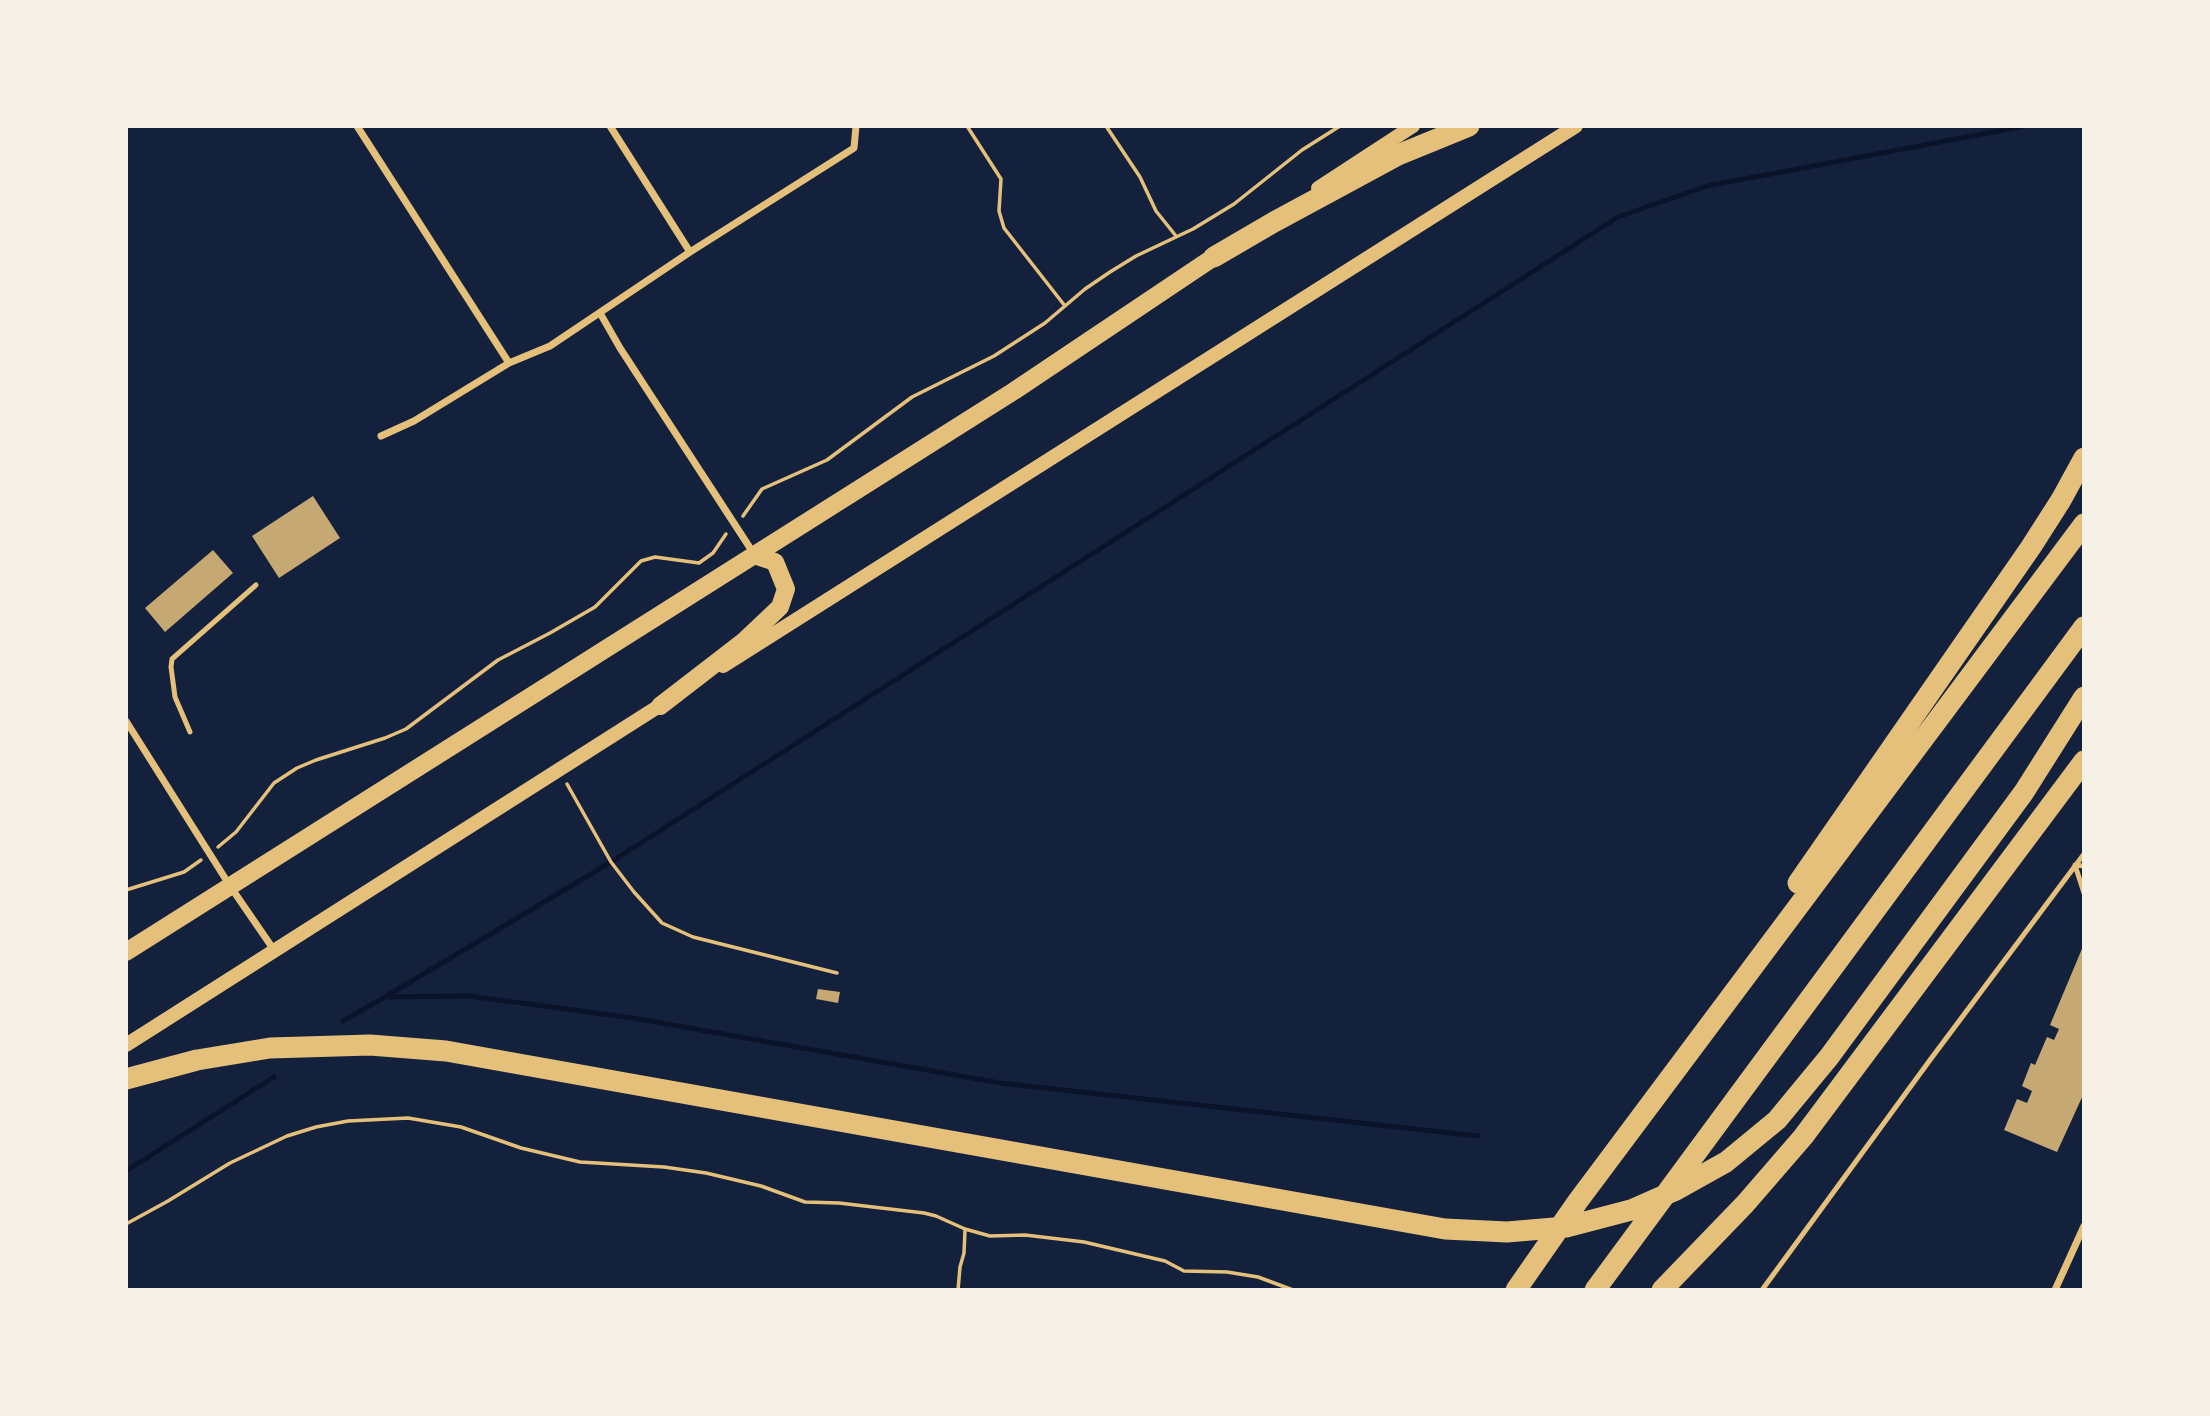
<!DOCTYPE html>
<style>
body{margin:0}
#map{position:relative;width:2210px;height:1416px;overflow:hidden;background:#14213d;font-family:Karla,sans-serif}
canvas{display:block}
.frame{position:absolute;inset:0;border:128px solid #f6f1e7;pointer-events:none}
</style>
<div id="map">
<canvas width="2210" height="1416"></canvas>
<div class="frame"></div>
</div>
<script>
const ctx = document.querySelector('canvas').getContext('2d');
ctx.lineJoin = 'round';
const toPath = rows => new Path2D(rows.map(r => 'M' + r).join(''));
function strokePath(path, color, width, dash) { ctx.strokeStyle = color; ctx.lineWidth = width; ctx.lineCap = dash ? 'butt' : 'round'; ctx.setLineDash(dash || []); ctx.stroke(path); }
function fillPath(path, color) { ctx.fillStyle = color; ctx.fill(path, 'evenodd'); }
strokePath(toPath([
 [385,997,611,862,1618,217,1707,186,2025,126],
 [343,1021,385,997,469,996,633,1018,1000,1083,1478,1136],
 [126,1171,274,1077]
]), '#0b132b', 5);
fillPath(toPath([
 [313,496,340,538,279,578,252,536],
 [213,550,233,573,165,632,145,608],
 [2084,944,2084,1093,2057,1152,2004,1130,2017,1099,2027,1103,2032,1091,2022,1086,2031,1063,2035,1065,2047,1037,2054,1040,2059,1029,2050,1025],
 [818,989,840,992,838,1003,816,999]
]), '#c6a872');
strokePath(toPath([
 [967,126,1001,179,999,211,1004,228,1065,306],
 [1106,126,1140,177,1156,211,1176,236],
 [743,516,762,489,827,460,912,397,994,356,1045,323,1085,289,1110,272,1136,256,1193,229,1234,204,1302,150,1340,126],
 [567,784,611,862,634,892,662,923,693,937,837,973],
 [218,847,236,832,274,783,297,768,316,760,385,738,406,729,498,660,550,633,595,607,641,561,655,557,699,563,713,553,726,534],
 [126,890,184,872,201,860],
 [126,1224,168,1201,230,1163,287,1136,316,1127,348,1121,408,1118,461,1127,521,1148,580,1162,664,1167,706,1173,761,1186,805,1202,839,1203,924,1213,936,1216,965,1229,990,1236,1025,1235,1084,1242,1165,1261,1184,1271,1227,1272,1258,1277,1293,1290],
 [958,1290,960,1267,964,1253,965,1230]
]), '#e5c07b', 3.5);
strokePath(toPath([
 [190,732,175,697,171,667,172,659,256,585],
 [2084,866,2075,865,2084,893],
 [1762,1290,1930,1060,2084,854]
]), '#e5c07b', 5);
strokePath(toPath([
 [357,126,509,363],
 [610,126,690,252],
 [600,313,620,348,754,554],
 [381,436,414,421,509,363,550,346,690,252,854,148,856,126],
 [126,721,230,886,274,950],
 [2055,1290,2084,1226]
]), '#e5c07b', 7);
strokePath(toPath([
 [1318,188,1413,126],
 [723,666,1576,126],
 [126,1045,667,701]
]), '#e5c07b', 14);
strokePath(toPath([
 [660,706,743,642,780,607,786,589,775,562,754,555],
 [126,952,1014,391,1214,257]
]), '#e5c07b', 18);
strokePath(toPath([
 [1214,257,1274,222,1398,155,1469,126],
 [1798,883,2031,547,2061,500,2084,458],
 [126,1079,197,1060,270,1048,370,1045,446,1051,1445,1229,1507,1232,1566,1227,1631,1210,1674,1191,1726,1162,1777,1120,1829,1057,2024,792,2084,697],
 [1516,1290,1578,1201,2084,524],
 [1595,1290,2084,627],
 [1662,1290,1745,1204,1803,1137,2084,761]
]), '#e5c07b', 21);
</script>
